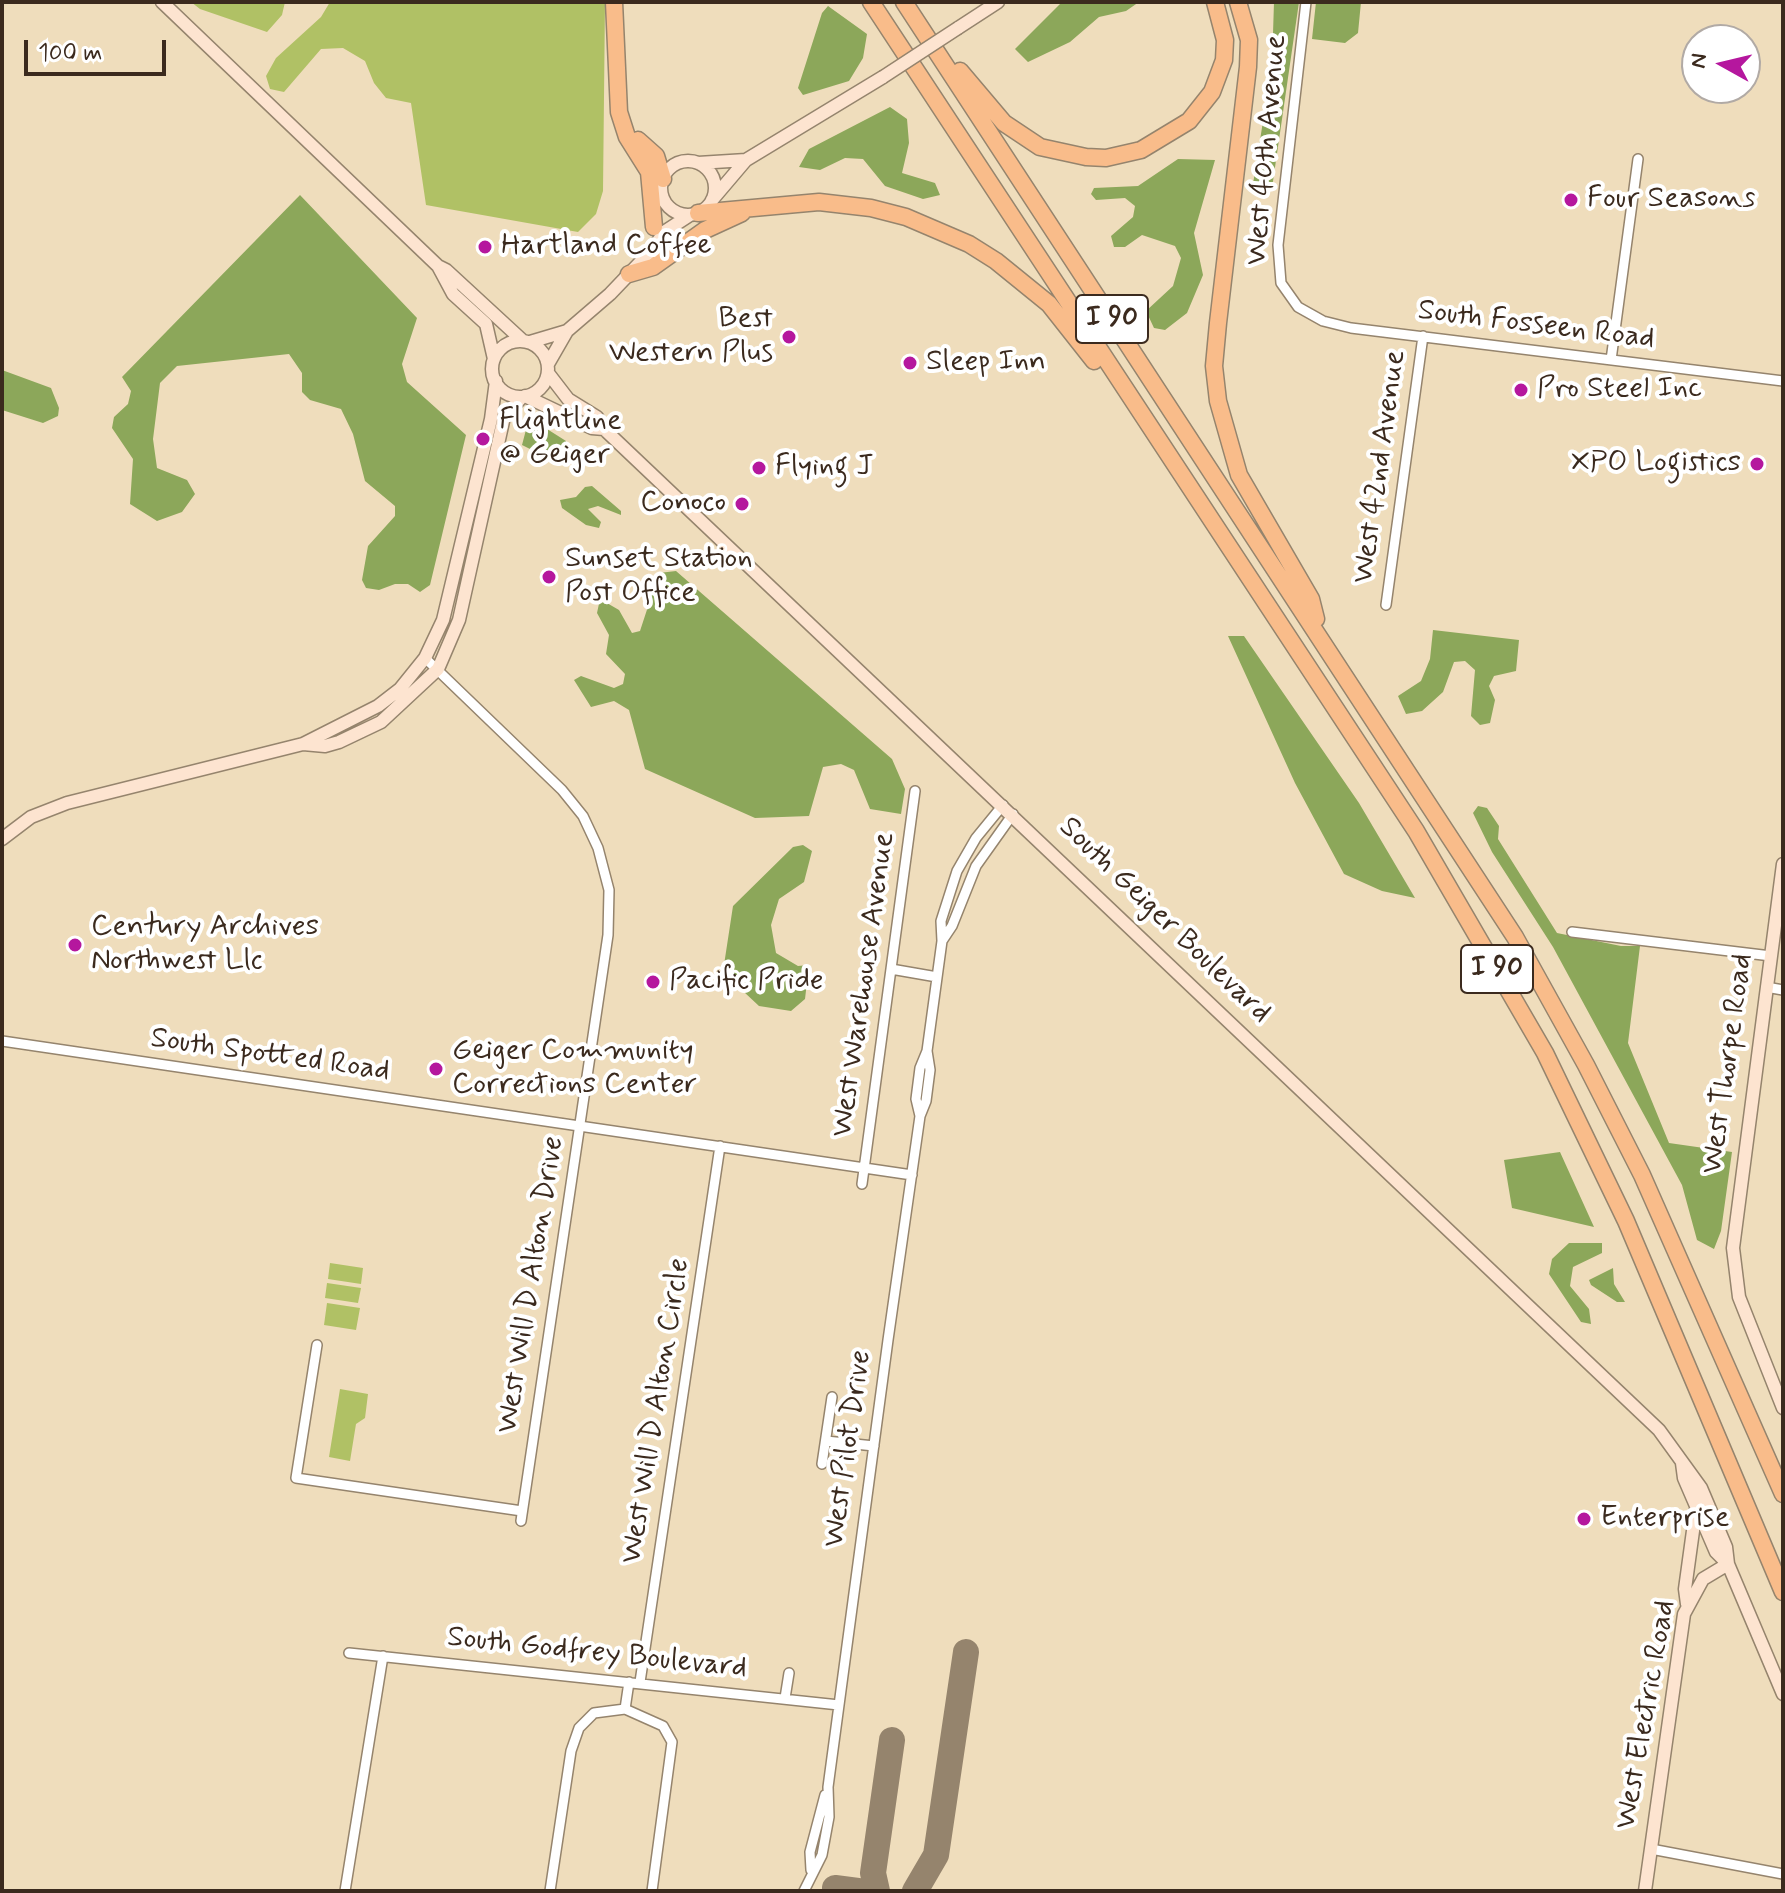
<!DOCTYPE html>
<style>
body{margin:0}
#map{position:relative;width:1785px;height:1893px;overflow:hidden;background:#efddbc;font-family:Mynerve,sans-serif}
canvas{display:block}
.frame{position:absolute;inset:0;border:4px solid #3b2a1e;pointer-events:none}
.north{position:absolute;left:1681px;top:24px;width:80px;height:80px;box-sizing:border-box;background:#fff;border:2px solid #b1aaa5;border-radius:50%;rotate:278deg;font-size:22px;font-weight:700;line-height:32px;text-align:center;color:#3b2a1e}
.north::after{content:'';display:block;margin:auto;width:28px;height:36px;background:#b5179e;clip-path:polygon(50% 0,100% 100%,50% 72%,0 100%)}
.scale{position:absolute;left:24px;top:40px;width:142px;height:36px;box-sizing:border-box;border:4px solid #3b2a1e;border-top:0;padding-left:10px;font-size:24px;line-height:28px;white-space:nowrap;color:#3b2a1e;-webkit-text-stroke:6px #fff;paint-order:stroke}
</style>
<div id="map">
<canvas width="1785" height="1893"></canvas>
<div class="frame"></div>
<div class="north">N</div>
<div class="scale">100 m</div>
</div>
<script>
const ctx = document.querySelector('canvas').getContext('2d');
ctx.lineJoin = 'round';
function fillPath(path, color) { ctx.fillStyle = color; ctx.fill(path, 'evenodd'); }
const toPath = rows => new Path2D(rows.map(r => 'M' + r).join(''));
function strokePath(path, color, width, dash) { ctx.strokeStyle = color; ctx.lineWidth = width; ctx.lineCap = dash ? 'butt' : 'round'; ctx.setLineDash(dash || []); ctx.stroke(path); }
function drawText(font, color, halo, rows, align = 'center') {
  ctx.font = font + ' Mynerve,sans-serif'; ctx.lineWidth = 8; ctx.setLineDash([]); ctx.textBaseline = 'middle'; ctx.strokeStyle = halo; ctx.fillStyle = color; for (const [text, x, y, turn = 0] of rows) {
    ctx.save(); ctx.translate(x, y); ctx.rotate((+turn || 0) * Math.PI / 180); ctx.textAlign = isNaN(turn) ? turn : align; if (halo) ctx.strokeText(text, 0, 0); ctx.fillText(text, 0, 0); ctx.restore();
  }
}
fillPath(toPath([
 [191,2,285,2,282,15,267,32,200,9],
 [330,2,605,2,603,191,596,214,578,232,426,205,411,103,386,98,374,83,365,61,343,48,321,49,284,92,270,89,266,76,276,58,321,17],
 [330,1263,363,1268,361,1284,328,1279],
 [327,1283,361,1288,358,1303,325,1298],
 [327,1303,360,1308,356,1330,324,1325],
 [340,1389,368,1394,365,1418,356,1424,350,1461,329,1457]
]), '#b0c165');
fillPath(toPath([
 [1062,2,1139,2,1126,11,1099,17,1070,42,1028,62,1015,49],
 [1274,2,1299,2,1272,188,1253,184,1272,65],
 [1316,2,1361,2,1358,33,1345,43,1312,39],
 [828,6,867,34,863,58,849,81,803,95,798,88,822,13],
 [890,107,907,119,909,143,902,173,935,183,940,195,923,199,885,186,863,159,845,158,820,170,799,167,809,149],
 [1178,159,1215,160,1194,233,1203,275,1187,313,1165,330,1154,328,1146,311,1173,286,1181,258,1175,246,1142,235,1125,247,1114,247,1111,236,1133,217,1135,206,1125,198,1096,200,1091,194,1094,188,1138,186],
 [300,195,417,318,402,364,407,382,466,435,430,585,420,592,408,584,395,584,379,590,366,588,362,580,368,546,395,516,395,506,365,481,353,434,341,409,310,400,302,392,302,373,289,354,177,366,160,383,153,439,157,468,187,480,195,494,182,512,157,521,130,504,133,459,112,428,114,417,128,404,131,391,122,377],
 [2,370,51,388,59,408,58,416,43,423,2,410],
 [527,426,547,429,566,441,566,456,556,462,522,445],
 [592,486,621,511,621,515,598,506,588,509,601,522,599,528,586,525,562,508,560,500,576,497,585,487],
 [676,571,892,759,905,789,901,814,870,809,854,770,841,764,823,767,809,816,755,818,645,769,629,710,614,701,591,707,574,680,581,676,614,688,623,684,625,674,606,654,609,635,597,613,600,599,619,610,632,633,640,631,659,573],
 [1433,630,1519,640,1516,671,1494,676,1489,686,1495,700,1490,723,1480,725,1471,716,1475,670,1465,661,1454,662,1443,692,1422,711,1406,714,1398,696,1421,681,1430,659],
 [1228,636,1244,636,1359,803,1415,898,1382,891,1344,874,1295,783],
 [1478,806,1487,808,1499,826,1498,839,1557,933,1621,946,1640,946,1628,1043,1669,1143,1732,1152,1721,1231,1714,1249,1697,1240,1682,1185,1553,947,1492,852,1473,813],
 [803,845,812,851,804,882,779,899,771,925,776,953,798,966,809,965,805,999,791,1011,759,1006,729,978,722,978,733,906,793,847],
 [1560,1152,1594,1227,1512,1208,1504,1160],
 [1569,1243,1602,1243,1602,1253,1573,1267,1570,1286,1589,1309,1591,1324,1581,1322,1549,1274,1552,1259],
 [1613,1268,1614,1284,1625,1302,1617,1302,1591,1285,1589,1280]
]), '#8ca75a');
strokePath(toPath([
 [835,1888,858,1891],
 [877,1891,873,1873,892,1740],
 [915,1891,936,1855,966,1652]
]), '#95846d', 26);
const street = toPath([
 [1306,2,1278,245,1281,283,1298,307,1323,321,1351,328,1783,381],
 [1611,360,1638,159],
 [1386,605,1423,336],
 [425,658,562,790,583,816,598,848,609,890,608,935,521,1521],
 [1572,932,1771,956],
 [942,941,952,926,976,866,1013,814],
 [891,969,937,977],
 [1766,987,1783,990],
 [2,1041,912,1175],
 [920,1116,916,1099,920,1068,927,1051],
 [862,1184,915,791],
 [317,1345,296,1478,522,1511],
 [826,1441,874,1446],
 [822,1464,832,1397],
 [349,1653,839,1705],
 [629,1682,625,1709,663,1726,672,1742,652,1891],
 [640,1682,720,1146],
 [785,1698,789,1673],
 [1651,1849,1783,1874],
 [811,1870,810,1852,825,1795],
 [345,1891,383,1656],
 [550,1891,571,1751,579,1728,594,1713,625,1709],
 [804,1891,822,1855,829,1817,828,1787,888,1340,920,1116,926,1101,930,1070,927,1051,942,941,941,921,957,871,976,838,1003,805]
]);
const secondary = toPath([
 [162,2,438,266,446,270,523,341],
 [958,28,998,2],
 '661 188a27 27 0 1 1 54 0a27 27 0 1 1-54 0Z',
 [698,163,746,160,883,77],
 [712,200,746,160],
 [438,266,453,294,486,324,494,359],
 '492 369a28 28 0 1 1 56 0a28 28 0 1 1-56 0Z',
 [530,342,567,331,610,294,653,249,664,232,690,215],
 [548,364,567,331],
 [548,373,568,399,597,417,604,429,1659,1430,1701,1488,1726,1547,1728,1564,1783,1694],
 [525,396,592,428,604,429],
 [303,744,325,746,339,742,381,722,438,669,459,620,504,417,522,397],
 [2,839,31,817,67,803,303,744,378,706,400,689,425,658,443,620,491,419,496,381],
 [1783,864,1733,1248,1739,1297,1783,1408],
 [1682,1463,1684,1478,1716,1552,1728,1564],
 [1687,1604,1685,1589,1696,1509],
 [1645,1891,1684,1614,1703,1579,1728,1564]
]);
const highway = toPath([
 [614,2,619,112,627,137,649,172,654,227],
 [871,2,1416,831,1545,1053,1626,1221,1783,1592],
 [904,2,1515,937,1586,1065,1642,1175,1783,1494],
 [1238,2,1249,40,1248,67,1218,323,1214,366,1218,401,1239,475,1311,599,1316,619],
 [960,71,1004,123,1040,147,1086,157,1106,158,1141,150,1189,121,1212,92,1224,60,1225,40,1215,2],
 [638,140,656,156,663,179],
 [698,213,819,202,871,208,906,217,969,244,996,261,1049,304,1094,361],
 [629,274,653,267,705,230,742,213]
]);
strokePath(street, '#95846d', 12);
strokePath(secondary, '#95846d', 15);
strokePath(highway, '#95846d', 19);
strokePath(street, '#fff', 9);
strokePath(secondary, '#fde4d0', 12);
strokePath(highway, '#f9bc8a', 16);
const secondaryBridge = toPath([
 [883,77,958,28]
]);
strokePath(secondaryBridge, '#95846d', 15, []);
strokePath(secondaryBridge, '#fde4d0', 12);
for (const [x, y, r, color] of [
 [1571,200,8,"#b5179e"],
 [485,247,8,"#b5179e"],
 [789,337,8,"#b5179e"],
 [910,363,8,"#b5179e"],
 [1521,390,8,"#b5179e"],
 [483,439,8,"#b5179e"],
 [1757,464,8,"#b5179e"],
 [759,468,8,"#b5179e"],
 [742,504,8,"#b5179e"],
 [549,577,8,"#b5179e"],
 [75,945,8,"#b5179e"],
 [653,982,8,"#b5179e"],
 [436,1069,8,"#b5179e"],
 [1584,1519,8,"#b5179e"]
]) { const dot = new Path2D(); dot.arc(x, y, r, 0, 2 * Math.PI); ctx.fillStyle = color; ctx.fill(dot); strokePath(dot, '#fff', 3); }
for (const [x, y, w] of [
 [1112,319,72],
 [1497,969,72]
]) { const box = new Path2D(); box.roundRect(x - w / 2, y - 24, w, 48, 6); ctx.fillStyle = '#fff'; ctx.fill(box); strokePath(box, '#3b2a1e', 2); }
drawText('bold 28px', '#3b2a1e', null, [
 ["I 90",1112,319],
 ["I 90",1497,969]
]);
drawText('30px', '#3b2a1e', '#fff', [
 ["West 40th Avenue",1268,150,-85],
 ["South Fosseen Road",1536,326,7],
 ["West 42nd Avenue",1381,467,-82],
 ["South Geiger Boulevard",1164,921,44],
 ["West Warehouse Avenue",865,985,-82],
 ["South Spotted Road",270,1056,8],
 ["West Thorpe Road",1729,1064,-82],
 ["West Will D Alton Drive",532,1285,-81],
 ["West Will D Alton Circle",657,1411,-81],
 ["West Pilot Drive",849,1449,-82],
 ["South Godfrey Boulevard",597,1654,6],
 ["West Electric Road",1647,1715,-80]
]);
drawText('30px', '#3b2a1e', '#fff', [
 ["Four Seasons",1587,200],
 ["Hartland Coffee",501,247],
 ["Best",773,320,"right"],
 ["Western Plus",773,354,"right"],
 ["Sleep Inn",926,363],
 ["Pro Steel Inc",1537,390],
 ["Flightline",499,422],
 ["@ Geiger",499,456],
 ["XPO Logistics",1741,464,"right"],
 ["Flying J",775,468],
 ["Conoco",726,504,"right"],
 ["Sunset Station",565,560],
 ["Post Office",565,594],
 ["Century Archives",91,928],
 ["Northwest Llc",91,962],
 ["Pacific Pride",669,982],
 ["Geiger Community",452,1052],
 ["Corrections Center",452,1086],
 ["Enterprise",1600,1519]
], 'left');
</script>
